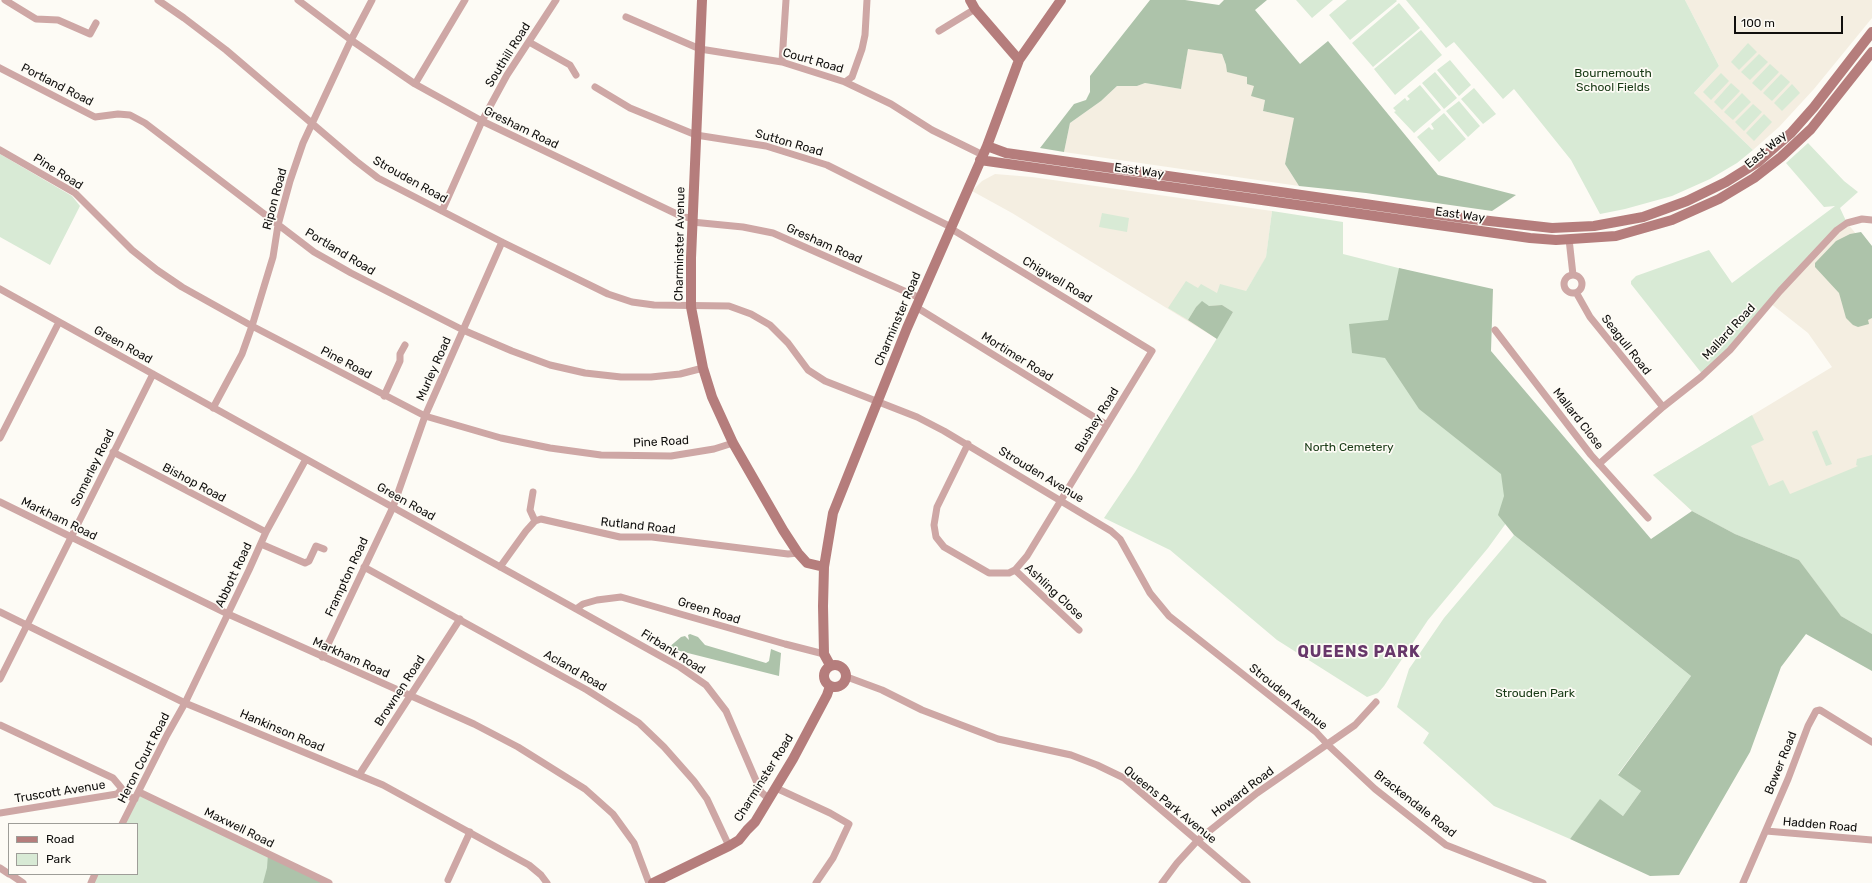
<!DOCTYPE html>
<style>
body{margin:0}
#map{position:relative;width:1872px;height:883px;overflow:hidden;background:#fdfbf5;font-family:Rubik,sans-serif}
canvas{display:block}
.legend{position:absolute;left:8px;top:823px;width:130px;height:52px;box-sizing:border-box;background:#fdfbf5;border:1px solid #9e9d98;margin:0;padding:5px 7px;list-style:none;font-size:12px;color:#100f0d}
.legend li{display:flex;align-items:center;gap:8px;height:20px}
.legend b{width:20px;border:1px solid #9e9d98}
.scale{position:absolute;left:1734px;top:16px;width:109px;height:18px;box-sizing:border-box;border:2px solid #100f0d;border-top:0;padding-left:5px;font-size:12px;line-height:14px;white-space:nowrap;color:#100f0d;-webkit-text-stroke:3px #fdfbf5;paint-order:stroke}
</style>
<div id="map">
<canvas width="1872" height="883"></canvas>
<ul class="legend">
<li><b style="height:5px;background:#b57d7c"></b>Road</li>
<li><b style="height:11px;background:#d8ead5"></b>Park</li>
</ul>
<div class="scale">100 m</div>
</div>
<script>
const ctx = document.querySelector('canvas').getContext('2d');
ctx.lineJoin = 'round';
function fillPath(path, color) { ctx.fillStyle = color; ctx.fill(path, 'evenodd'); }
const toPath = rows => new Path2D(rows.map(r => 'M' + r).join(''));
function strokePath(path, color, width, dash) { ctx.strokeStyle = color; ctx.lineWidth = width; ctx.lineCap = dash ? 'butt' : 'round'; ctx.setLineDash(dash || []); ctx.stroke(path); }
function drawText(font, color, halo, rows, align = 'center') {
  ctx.font = font + ' Rubik,sans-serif'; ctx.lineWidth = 3.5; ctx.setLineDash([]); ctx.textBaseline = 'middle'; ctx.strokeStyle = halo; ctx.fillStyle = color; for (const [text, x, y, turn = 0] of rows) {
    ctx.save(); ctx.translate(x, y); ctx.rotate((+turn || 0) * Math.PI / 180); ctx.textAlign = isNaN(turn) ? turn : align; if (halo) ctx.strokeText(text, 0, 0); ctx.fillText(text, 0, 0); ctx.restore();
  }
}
fillPath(toPath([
 [1685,0,1872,0,1872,18,1814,89,1779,127,1753,150,1694,93,1719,66],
 [1188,48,1222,54,1226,65,1247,77,1265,100,1263,111,1295,118,1285,164,1299,186,1064,152,1070,123,1101,101,1117,86,1137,86,1145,83,1181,89],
 [995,174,1032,177,1272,211,1266,258,1217,339,1012,213,972,191,982,181],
 [1847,223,1872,253,1872,634,1841,616,1799,560,1735,534,1692,511,1653,475,1832,367,1808,333,1770,303]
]), '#f4eee1');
fillPath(toPath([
 [1296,0,1333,0,1312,18],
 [1347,0,1396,0,1397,1,1350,40,1329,15],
 [1406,0,1685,0,1719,66,1694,93,1753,150,1737,163,1710,179,1672,196,1625,209,1600,214,1571,160,1514,89,1503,99,1454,42,1446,48],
 [1399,3,1420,28,1373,67,1352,43],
 [1421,30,1442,55,1395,95,1374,69],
 [1748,43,1757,52,1739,70,1731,62],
 [1759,54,1768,62,1750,80,1741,72],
 [1450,60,1471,85,1459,96,1437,70],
 [1770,64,1779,72,1761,91,1752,83],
 [1435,72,1457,98,1444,109,1422,83],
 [1721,73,1729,81,1711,100,1703,92],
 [1781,74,1790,82,1772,101,1763,93],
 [1731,83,1740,91,1722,110,1714,102],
 [1792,84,1800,93,1782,111,1774,103],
 [1420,85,1441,110,1414,133,1394,112,1396,111,1393,108,1405,98,1407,101,1410,99,1407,96],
 [1474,88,1496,114,1483,124,1461,99],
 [1742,93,1751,102,1733,120,1724,112],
 [1459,101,1480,126,1468,137,1446,111],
 [1753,104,1762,112,1744,131,1735,122],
 [1444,113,1466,139,1439,162,1417,137,1429,127,1432,130,1434,129,1431,124],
 [1764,114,1772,122,1754,141,1746,133],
 [1808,143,1844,181,1858,192,1840,208,1847,223,1703,375,1631,284,1631,281,1636,276,1709,250,1732,283,1835,206,1824,207,1786,163],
 [0,154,72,196,80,206,50,265,0,237],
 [1272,211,1343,222,1343,254,1426,275,1533,486,1488,548,1428,620,1384,686,1378,693,1367,697,1277,640,1170,550,1104,518,1135,472,1233,312,1222,305,1196,307,1188,320,1168,308,1186,281,1198,288,1201,284,1217,293,1220,284,1246,291,1266,257],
 [1102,213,1129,218,1127,232,1099,227],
 [1752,415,1764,440,1751,446,1769,486,1783,480,1790,494,1858,466,1856,465,1857,459,1872,455,1872,634,1841,616,1799,560,1735,534,1692,511,1653,475],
 [1817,430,1832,464,1826,466,1812,432],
 [1514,535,1691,676,1618,774,1641,791,1623,816,1600,800,1570,839,1494,806,1423,743,1429,733,1397,707,1409,669,1444,618],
 [139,792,327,883,91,883,95,874,137,874,137,824,122,824]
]), '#d8ead5');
fillPath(toPath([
 [1150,0,1185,0,1219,5,1224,0,1267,0,1255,10,1300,64,1328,41,1438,175,1516,195,1492,211,1366,193,1299,186,1285,164,1294,118,1263,111,1265,100,1251,96,1254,86,1247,84,1247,77,1227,72,1226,65,1222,54,1188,49,1181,89,1145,83,1137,86,1117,86,1101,101,1070,123,1064,152,1040,148,1074,104,1086,100,1090,92,1090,76],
 [1861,232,1872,246,1872,318,1868,320,1869,324,1858,327,1853,325,1846,318,1839,293,1815,267,1815,263,1836,241,1850,234],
 [1399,268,1493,289,1491,351,1651,539,1692,511,1735,534,1799,560,1841,616,1872,634,1872,671,1806,634,1781,667,1750,752,1679,875,1650,876,1570,839,1600,799,1623,816,1641,791,1618,775,1691,676,1514,535,1498,515,1504,496,1501,474,1419,409,1385,358,1352,353,1349,324,1388,320],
 [1202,301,1209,306,1222,305,1233,312,1217,339,1188,320,1196,307],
 [690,634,698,637,705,645,766,663,769,661,771,649,781,653,779,676,668,648,681,637,685,636,689,640,688,635],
 [268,854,329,883,263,883,267,868]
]), '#adc3aa');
strokePath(toPath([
 [5,0,36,19,58,20,90,34,96,23],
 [158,0,184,18,226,50,356,161,378,178,502,242,608,294,632,302,654,305,729,306,751,314,770,325,788,343,808,370,825,381,917,417,944,431,1111,531,1120,539,1150,593,1169,616,1316,732,1328,745,1375,789,1446,845,1543,883],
 [298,0,351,40,415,84,482,121,683,217,692,218],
 [626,17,700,49,782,62,845,82,891,104,932,130,983,155],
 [939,31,975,9],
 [529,42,570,65,576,75],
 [782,62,786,0],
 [0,68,95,117,118,114,130,115,145,123,314,252,351,273,463,330,512,351,550,365,585,373,621,377,651,377,680,374,703,368],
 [845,82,852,77,862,49,865,35,867,0],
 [415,84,465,0],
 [595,87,630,108,696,135,766,146,827,165,951,227],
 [0,150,75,193,132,250,157,270,182,287,252,326,425,416,501,438,550,448,601,455,671,456,714,449,733,443],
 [442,211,482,121,507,75,556,0],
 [692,222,743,227,773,233,920,298],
 [950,228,1152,351,1027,556,1015,570,1009,573,989,573,944,547,936,537,934,525,937,507,968,444],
 [1569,239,1573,275],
 '1564 284a9 9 0 1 1 18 0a9 9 0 1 1-18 0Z',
 [0,289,576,609,583,604,597,600,621,597,785,644,824,654],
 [1577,294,1590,317,1663,407],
 [916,307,1107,425],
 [1495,330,1591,455,1648,518],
 [384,396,400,361,400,354,405,345],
 [213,408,242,354,252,326,273,257,278,225,290,181,303,143,351,40,372,0],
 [0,438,59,322],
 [113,452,266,532],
 [1599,464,1663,407,1701,377,1730,350,1780,291,1837,230,1847,223,1862,219,1872,220],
 [533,492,530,510,535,521],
 [0,502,228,614,474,724,518,747,585,789,613,814,634,843,649,883],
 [261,544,305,563,309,561,316,546,324,549],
 [364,567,587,690,639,723,664,747,694,781,707,799,729,846],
 [500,567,526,531,535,521,541,519,620,537,652,537,788,554,798,553],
 [1015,570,1079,630],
 [576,609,680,667,706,685,726,711,761,792,769,799],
 [0,612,185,703,383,785,529,865,541,875,547,883],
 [322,657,393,507,425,416,502,242],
 [847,677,882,690,922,710,998,739,1071,755,1097,765,1124,778,1247,883],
 [0,679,153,374],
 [0,725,113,778,128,796,135,799],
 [359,775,460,619],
 [776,788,830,813,849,824,833,858,816,883],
 [139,792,329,883],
 [0,813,117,794,122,789],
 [122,824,167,735,185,703,249,570,266,532,306,459],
 [1766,831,1872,840],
 [0,868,9,874],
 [10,874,23,883],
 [448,880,470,832],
 [91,883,95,874],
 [1162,883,1177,863,1198,840,1257,793,1355,725,1376,702],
 [1743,883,1788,779,1808,726,1816,711,1820,710,1872,742]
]), '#cea7a5', 7);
strokePath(toPath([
 [702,0,691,258,691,307,703,368,712,397,733,443,783,530,798,553,807,563,824,567],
 [970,0,975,9,1019,60],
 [987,146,1006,153,1463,218,1552,228,1594,226,1643,217,1687,201,1726,182,1758,162,1791,133,1814,107,1872,32],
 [980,160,1530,238,1556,240,1616,236,1672,220,1719,199,1754,178,1781,157,1811,129,1872,52],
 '824 676a11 11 0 1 1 22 0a11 11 0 1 1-22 0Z',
 [830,665,824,654,823,606,824,567,833,513,907,328,987,146,1019,60,1061,0],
 [653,883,729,846,739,840,747,830,755,822,793,759,827,695,830,686]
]), '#b57d7c', 10);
drawText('12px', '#100f0d', '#fdfbf5', [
 ["Southill Road",508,55,-58],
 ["Court Road",813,61,16],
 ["Portland Road",57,85,27],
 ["Gresham Road",521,128,26],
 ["Sutton Road",789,143,16],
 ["East Way",1766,150,-40],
 ["East Way",1139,171,8],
 ["Pine Road",58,172,32],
 ["Strouden Road",410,180,29],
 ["Ripon Road",275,199,-75],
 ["East Way",1460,215,8],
 ["Charminster Avenue",680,244,-89],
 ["Gresham Road",824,244,24],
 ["Portland Road",340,252,31],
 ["Chigwell Road",1057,280,31],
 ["Charminster Road",898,319,-67],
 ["Mallard Road",1729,332,-47],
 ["Green Road",123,345,29],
 ["Seagull Road",1626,345,52],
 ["Mortimer Road",1017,357,32],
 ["Pine Road",346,363,28],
 ["Murley Road",434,369,-66],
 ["Mallard Close",1578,419,52],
 ["Bushey Road",1097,420,-59],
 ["Pine Road",661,442,-3],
 ["Somerley Road",93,468,-64],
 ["Strouden Avenue",1041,475,31],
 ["Bishop Road",194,483,28],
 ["Green Road",406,502,29],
 ["Markham Road",59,519,26],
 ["Rutland Road",638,526,6],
 ["Abbott Road",234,575,-65],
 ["Frampton Road",347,577,-65],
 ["Ashling Close",1054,592,43],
 ["Green Road",709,611,17],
 ["Firbank Road",673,652,32],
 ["Markham Road",351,658,24],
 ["Acland Road",575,671,30],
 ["Brownen Road",400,691,-57],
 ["Strouden Avenue",1288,697,39],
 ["Hankinson Road",282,731,23],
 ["Heron Court Road",144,758,-63],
 ["Bower Road",1781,763,-68],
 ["Charminster Road",764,778,-58],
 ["Truscott Avenue",60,792,-9],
 ["Howard Road",1243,792,-37],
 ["Brackendale Road",1415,804,38],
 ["Queens Park Avenue",1170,805,39],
 ["Hadden Road",1820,825,5],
 ["Maxwell Road",239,828,26]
]);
drawText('12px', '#173914', '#fdfbf5', [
 ["Bournemouth",1613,74],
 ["School Fields",1613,88],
 ["North Cemetery",1349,448],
 ["Strouden Park",1535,694]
]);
ctx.letterSpacing = '1px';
drawText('bold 16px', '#67376a', '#fdfbf5', [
 ["QUEENS PARK",1359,652]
]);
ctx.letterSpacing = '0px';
</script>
